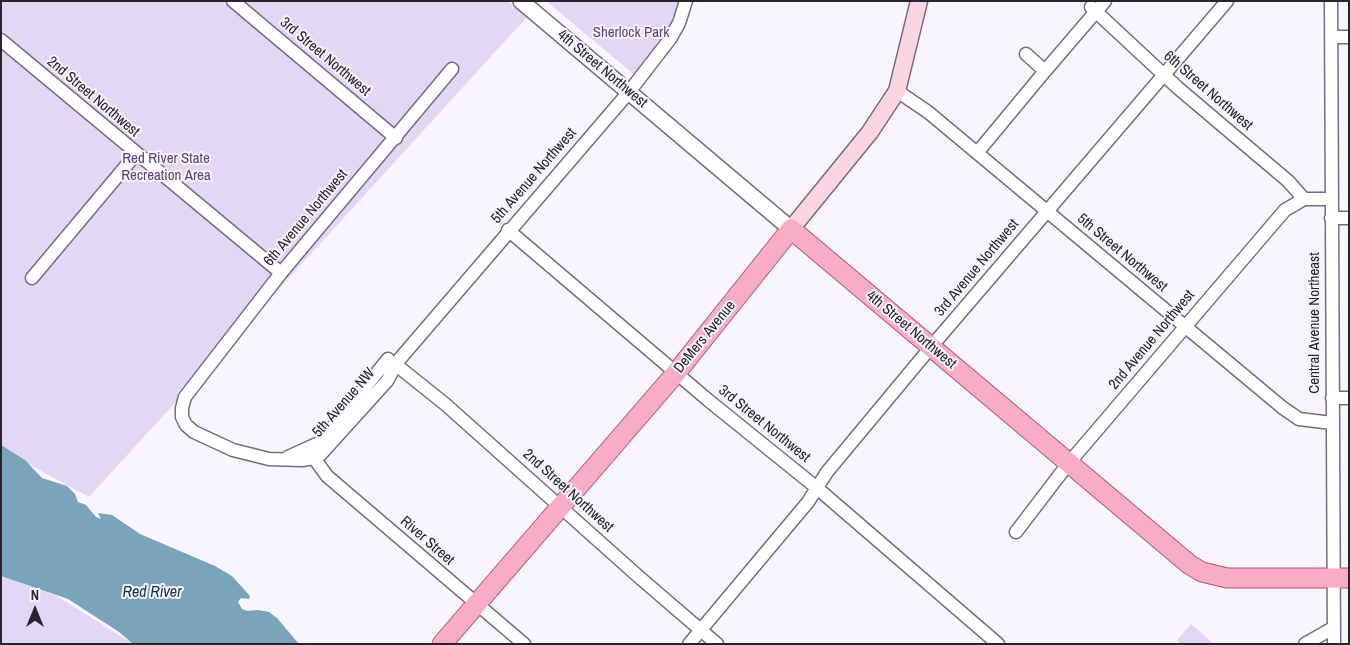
<!DOCTYPE html>
<style>
body{margin:0}
#map{position:relative;width:1350px;height:645px;overflow:hidden;background:#f9f5ff;font-family:"Archivo Narrow",sans-serif}
canvas{display:block}
.frame{position:absolute;inset:0;border:2px solid #28242e;pointer-events:none}
.north{position:absolute;left:10px;top:585px;width:50px;height:50px;-webkit-text-stroke:4px #f9f5ff;paint-order:stroke;rotate:0deg;font-size:14px;font-weight:700;line-height:20px;text-align:center;color:#28242e}
.north::after{content:'';display:block;margin:auto;width:18px;height:22px;background:#28242e;clip-path:polygon(50% 0,100% 100%,50% 72%,0 100%)}
</style>
<div id="map">
<canvas width="1350" height="645"></canvas>
<div class="frame"></div>
<div class="north">N</div>
</div>
<script>
const ctx = document.querySelector('canvas').getContext('2d');
ctx.lineJoin = 'round';
function fillPath(path, color) { ctx.fillStyle = color; ctx.fill(path, 'evenodd'); }
const toPath = rows => new Path2D(rows.map(r => 'M' + r).join(''));
function strokePath(path, color, width, dash) { ctx.strokeStyle = color; ctx.lineWidth = width; ctx.lineCap = dash ? 'butt' : 'round'; ctx.setLineDash(dash || []); ctx.stroke(path); }
function drawText(font, color, halo, rows, align = 'center') {
  ctx.font = font + ' "Archivo Narrow",sans-serif'; ctx.lineWidth = 4; ctx.setLineDash([]); ctx.textBaseline = 'middle'; ctx.strokeStyle = halo; ctx.fillStyle = color; for (const [text, x, y, turn = 0] of rows) {
    ctx.save(); ctx.translate(x, y); ctx.rotate((+turn || 0) * Math.PI / 180); ctx.textAlign = isNaN(turn) ? turn : align; if (halo) ctx.strokeText(text, 0, 0); ctx.fillText(text, 0, 0); ctx.restore();
  }
}
fillPath(toPath([
 [1,1,508,1,527,17,89,497,1,449],
 [546,1,686,1,679,23,637,77],
 [1,576,57,596,133,644,1,644],
 [1191,624,1214,644,1181,644,1177,640]
]), '#e2d7f4');
fillPath(toPath([
 [1,445,25,460,42,478,67,486,75,494,78,502,86,505,96,517,101,519,98,513,112,515,140,534,215,566,232,576,250,596,249,599,241,598,238,602,242,609,247,611,258,610,269,612,277,618,299,644,133,644,119,632,68,599,1,576]
]), '#79a4ba');
const minor = toPath([
 [233,1,396,138],
 [1331,1,1334,644],
 [1091,7,1178,88,1288,181,1304,199],
 [1331,37,1349,37],
 [1,40,281,273],
 [1026,54,1045,71,1105,1],
 [452,69,281,273,185,397,182,408,182,417,186,425,194,432,233,450,269,459,302,460,314,458,321,454,387,381,398,361,629,92,670,39,679,23,686,1],
 [897,91,928,112,1283,408,1299,419,1332,423],
 [977,153,1045,71],
 [1331,218,1349,218],
 [508,230,708,400,817,488,998,644],
 [32,278,136,154],
 [395,364,445,404,639,577,717,644],
 [1332,398,1349,398],
 [288,457,321,442,388,359],
 [314,458,327,476,524,644],
 [1016,532,1068,464,1285,210,1304,199,1331,199],
 [689,644,808,502,827,472,931,347,1227,1],
 [1305,644,1333,628]
]);
const tertiary = toPath([
 [521,1,791,229]
]);
const secondary = toPath([
 [791,229,870,132,897,91,919,1]
]);
const primary = toPath([
 [442,644,676,373,791,229,1190,565,1202,572,1227,578,1349,578]
]);
strokePath(minor, '#756d82', 15);
strokePath(tertiary, '#756d82', 18);
strokePath(secondary, '#756d82', 19);
strokePath(primary, '#ad5877', 21);
strokePath(minor, '#fff', 12);
strokePath(tertiary, '#fff', 15);
strokePath(secondary, '#fcd5e2', 16);
strokePath(primary, '#f8acc5', 19);
drawText('15px', '#5b4478', '#f9f5ff', [
 ["Sherlock Park",631,33],
 ["Red River State",166,159],
 ["Recreation Area",166,176]
]);
drawText('15px', '#28242e', '#f9f5ff', [
 ["3rd Street Northwest",325,57,40],
 ["4th Street Northwest",602,69,40],
 ["6th Street Northwest",1208,91,41],
 ["2nd Street Northwest",93,97,40],
 ["5th Avenue Northwest",534,176,-49],
 ["6th Avenue Northwest",306,218,-50],
 ["5th Street Northwest",1122,253,40],
 ["3rd Avenue Northwest",977,268,-50],
 ["Central Avenue Northeast",1315,323,-90],
 ["4th Street Northwest",911,330,40],
 ["DeMers Avenue",705,337,-51],
 ["2nd Avenue Northwest",1152,340,-50],
 ["5th Avenue NW",344,403,-49],
 ["3rd Street Northwest",764,424,39],
 ["2nd Street Northwest",568,491,42],
 ["River Street",427,541,41]
]);
drawText('italic 16px', '#113647', '#f9f5ff', [
 ["Red River",152,593]
]);
</script>
